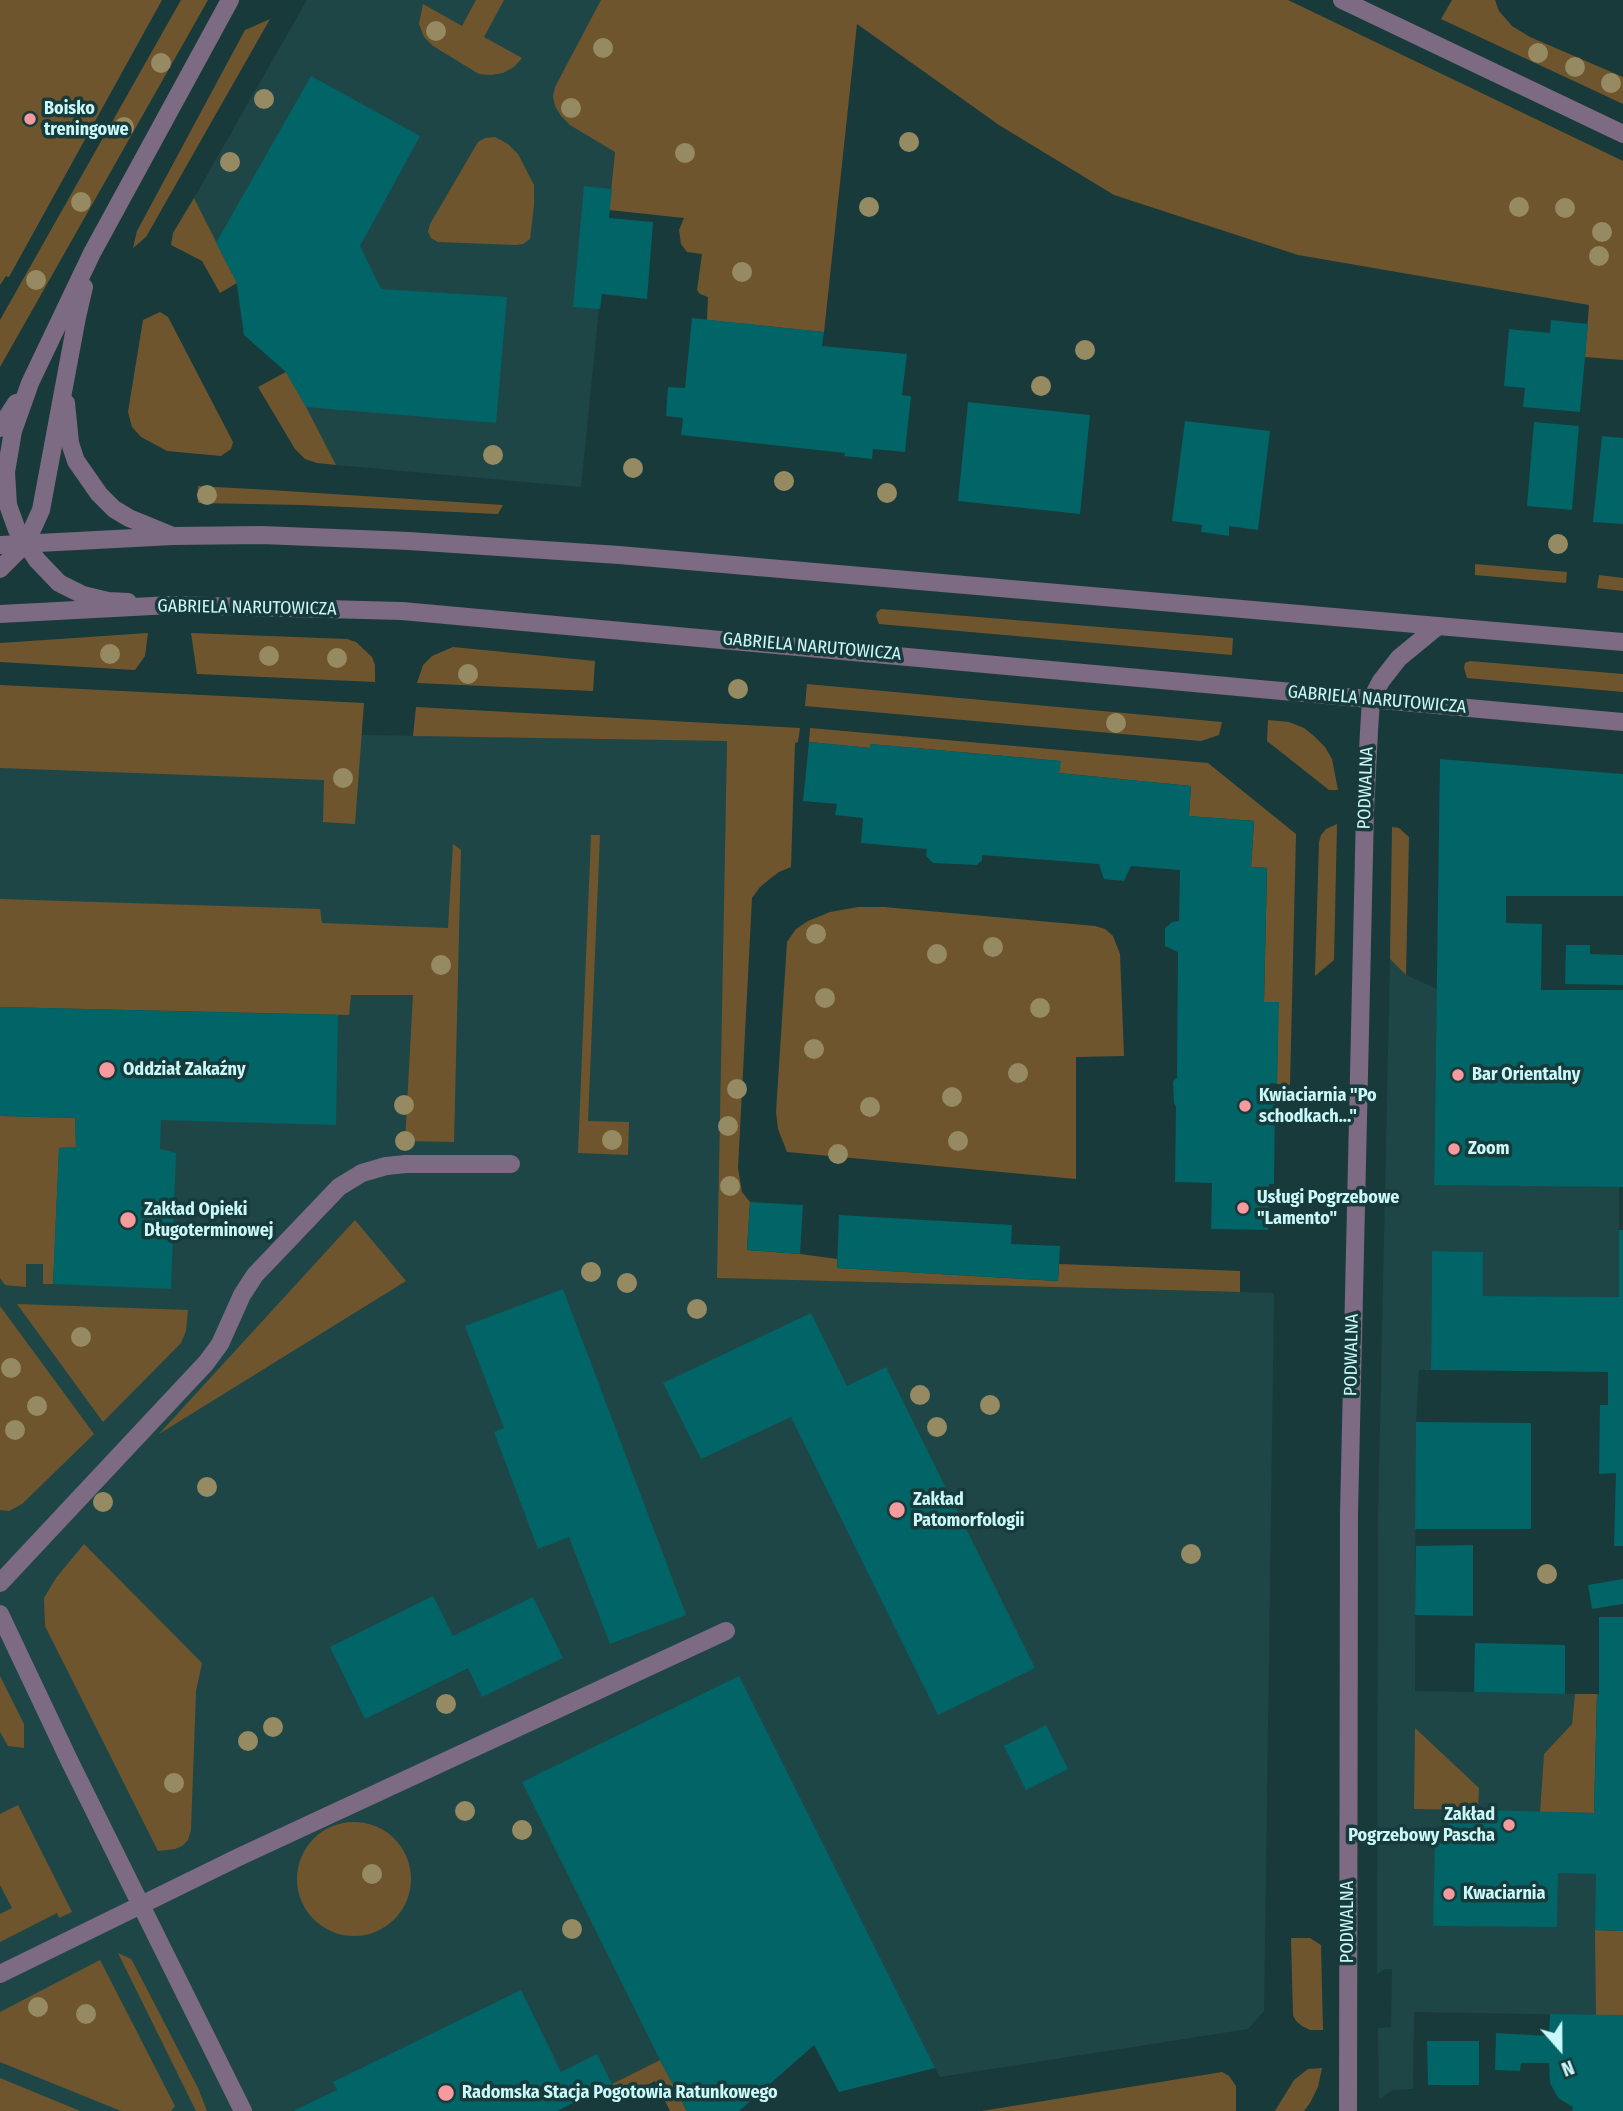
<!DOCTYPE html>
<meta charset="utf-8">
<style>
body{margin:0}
#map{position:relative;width:1623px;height:2111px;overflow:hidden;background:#193a3b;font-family:"Fira Sans Condensed",sans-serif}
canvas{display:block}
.north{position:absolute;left:1525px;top:2013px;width:70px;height:70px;-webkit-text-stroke:5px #193a3b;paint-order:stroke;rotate:159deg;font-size:19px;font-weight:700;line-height:28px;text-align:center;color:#c9f8f9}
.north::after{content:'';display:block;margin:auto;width:24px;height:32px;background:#c9f8f9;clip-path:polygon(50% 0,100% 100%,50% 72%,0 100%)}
</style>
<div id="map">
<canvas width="1623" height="2111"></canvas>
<div class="north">N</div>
</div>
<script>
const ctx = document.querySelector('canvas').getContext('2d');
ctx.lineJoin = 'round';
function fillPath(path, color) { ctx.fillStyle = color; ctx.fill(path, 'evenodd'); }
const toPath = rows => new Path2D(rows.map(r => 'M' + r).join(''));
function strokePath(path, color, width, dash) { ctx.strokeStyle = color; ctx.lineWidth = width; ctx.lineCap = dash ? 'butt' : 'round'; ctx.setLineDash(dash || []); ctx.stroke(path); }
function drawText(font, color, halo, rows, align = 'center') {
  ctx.font = font + ' "Fira Sans Condensed",sans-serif'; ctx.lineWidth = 7; ctx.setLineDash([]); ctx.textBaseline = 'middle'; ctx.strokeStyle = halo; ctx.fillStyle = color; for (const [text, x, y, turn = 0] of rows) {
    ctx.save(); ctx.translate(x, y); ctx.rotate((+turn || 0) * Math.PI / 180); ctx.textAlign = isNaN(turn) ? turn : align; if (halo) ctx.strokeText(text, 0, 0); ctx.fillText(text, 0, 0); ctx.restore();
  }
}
fillPath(toPath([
 [307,0,630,0,581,487,336,465,286,372,244,335,236,283,194,198],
 [0,720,362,735,727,741,718,1278,1274,1293,1264,2011,1248,2029,940,2077,935,2068,839,2092,814,2045,739,2111,687,2111,660,2060,557,2111,0,2111],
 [1390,959,1406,975,1437,989,1434,1184,1619,1187,1619,1297,1483,1296,1483,1252,1432,1251,1431,1370,1419,1370,1416,1422,1415,1691,1575,1694,1572,1724,1544,1754,1540,1812,1448,1809,1596,1874,1596,2015,1414,2012,1413,2089,1393,2090,1379,2099,1378,2028,1391,2027,1392,1969,1385,1969,1377,1974,1378,1520]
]), '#1f4647');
fillPath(toPath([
 [0,0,162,0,9,277,6,276,0,285],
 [181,0,208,0,0,367,0,320],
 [476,0,504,0,484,37,522,58,514,67,503,73,491,75,479,74,433,46,424,37,419,24,423,4,462,26],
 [601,0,1288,0,1623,161,1623,360,1585,357,1589,305,1298,255,1114,195,999,125,857,24,824,332,707,320,708,297,700,294,697,290,702,254,687,252,681,244,679,230,684,218,609,210,615,152,570,125,561,116,555,106,553,96,555,87],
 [1452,0,1495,0,1499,11,1512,26,1530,37,1623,77,1623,104,1441,19],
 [270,19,146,237,133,248,137,231,245,30],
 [495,137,508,144,518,154,534,185,534,205,530,239,523,244,516,245,438,242,431,238,428,232,430,224,478,142,485,138],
 [194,198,237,283,220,293,202,261,171,245,173,233],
 [160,312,168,317,233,442,231,449,221,456,167,451,141,437,132,427,128,412,143,320],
 [286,372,306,407,336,465,317,463,305,459,295,449,258,387],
 [198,486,270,490,503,505,498,514,302,505,198,503],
 [1475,564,1567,572,1566,583,1475,575],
 [1599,575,1623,578,1623,591,1597,588],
 [881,609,1233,638,1232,655,879,624,876,616,877,612],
 [148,633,145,656,135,670,0,662,0,643],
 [191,633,347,639,356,642,372,657,375,665,375,682,197,674],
 [453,647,595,661,593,691,417,683,423,665,432,656],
 [1470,661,1623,674,1623,692,1467,678,1464,668,1465,663],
 [807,684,1222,722,1219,735,1201,741,805,706],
 [0,685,364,703,355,824,323,822,324,780,0,768],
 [416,707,800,728,798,742,795,743,791,867,779,872,771,878,760,887,752,898,738,1168,742,1192,750,1202,747,1250,800,1254,837,1259,837,1268,1058,1281,1059,1264,1240,1271,1240,1292,717,1278,727,741,413,736],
 [1268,720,1289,722,1304,728,1314,736,1325,747,1332,759,1338,790,1329,790,1267,741],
 [810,728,1208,763,1296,834,1290,1085,1277,1084,1278,1002,1264,1002,1267,868,1251,867,1254,821,1189,816,1191,786,1059,773,1060,761,870,744,870,748,809,742],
 [1337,824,1334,960,1315,976,1319,842,1321,835,1326,829],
 [1392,827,1399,828,1409,837,1406,975,1390,959],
 [591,835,600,835,588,1121,629,1122,628,1155,578,1153],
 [453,844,461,850,454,1142,405,1141,413,995,351,995,349,1015,0,1007,0,899,320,909,322,923,448,928],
 [858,907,884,907,1095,926,1105,929,1113,936,1120,954,1124,1056,1076,1057,1076,1179,787,1152,778,1129,776,1112,787,942,796,929,808,921,830,912],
 [0,1116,75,1118,76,1147,59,1148,53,1284,43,1284,43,1264,26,1264,26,1287,5,1285,0,1278],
 [355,1220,406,1281,159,1434],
 [17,1304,188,1310,186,1331,181,1343,103,1422],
 [0,1306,94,1434,22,1504,9,1511,0,1510],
 [84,1544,202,1663,196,1691,191,1830,188,1840,182,1846,175,1849,158,1851,45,1626,44,1598,56,1578],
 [0,1676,24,1724,24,1748,8,1746,0,1732],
 [1575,1694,1597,1694,1594,1813,1540,1812,1544,1754,1572,1724],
 [1415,1728,1479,1788,1478,1810,1414,1809],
 [18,1805,72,1912,59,1918,57,1913,0,1942,0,1914,12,1908,0,1885,0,1814],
 '297 1879a57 57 0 1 1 114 0a57 57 0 1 1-114 0Z',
 [1595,1930,1623,1931,1623,2015,1596,2015],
 [1291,1938,1310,1938,1321,1945,1323,2030,1310,2030,1302,2026,1296,2021,1293,2015],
 [118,1953,131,1959,136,1968,198,2088,207,2111,196,2111],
 [100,1960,175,2106,171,2111,121,2111,0,2062,0,2012],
 [660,2060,687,2111,670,2111,655,2081,620,2099,612,2084],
 [1322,2068,1318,2087,1310,2103,1304,2111,1275,2111,1294,2080,1308,2069],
 [1222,2072,1229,2076,1236,2086,1236,2111,982,2111],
 [0,2078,80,2111,0,2111]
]), '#6f552d');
fillPath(toPath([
 [311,76,420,136,360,246,381,289,507,297,496,423,306,407,286,372,244,335,237,283,216,243],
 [584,186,612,189,609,218,653,222,647,299,602,294,600,309,573,307],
 [692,318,824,332,822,346,907,354,902,395,911,396,905,452,873,449,872,459,844,456,845,453,681,435,683,418,666,416,668,387,685,388],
 [1551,320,1588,324,1580,412,1523,407,1525,388,1504,386,1509,329,1550,333],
 [968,402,1090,415,1080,514,958,501],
 [1185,421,1270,431,1258,530,1229,526,1229,536,1201,532,1202,525,1172,521],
 [1534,422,1579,426,1572,510,1527,506],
 [1602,436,1623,438,1623,524,1593,522],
 [809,742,870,748,870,744,1061,761,1059,773,1191,786,1189,816,1254,821,1251,867,1267,868,1264,1002,1279,1002,1277,1084,1270,1083,1270,1102,1275,1102,1274,1184,1269,1184,1268,1230,1211,1229,1212,1183,1175,1182,1176,1107,1174,1103,1173,1081,1177,1078,1178,952,1165,946,1165,928,1172,922,1179,921,1180,870,1131,866,1124,881,1104,879,1099,864,982,855,982,860,977,865,933,863,926,856,927,849,861,843,863,818,835,815,837,804,803,801],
 [1440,759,1623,774,1623,896,1506,896,1506,923,1542,924,1541,990,1623,990,1623,1187,1434,1185],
 [1566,945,1590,945,1590,954,1623,955,1623,985,1565,984],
 [0,1007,338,1015,336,1125,161,1120,160,1149,176,1153,171,1289,53,1284,59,1148,76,1147,75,1118,0,1116],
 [750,1202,803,1205,800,1254,747,1250],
 [839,1215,1012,1225,1011,1244,1060,1246,1058,1281,837,1268],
 [1619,1230,1623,1230,1623,1546,1614,1546,1616,1473,1599,1474,1600,1405,1608,1405,1608,1372,1431,1370,1432,1251,1483,1252,1483,1296,1619,1297],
 [563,1289,686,1615,610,1644,569,1537,538,1549,494,1432,504,1428,465,1326],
 [811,1313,847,1386,886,1367,1035,1668,938,1715,791,1417,701,1459,663,1383],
 [1416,1422,1531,1423,1531,1529,1415,1529],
 [1473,1545,1473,1616,1415,1615,1416,1546],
 [1623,1579,1623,1604,1592,1609,1588,1585],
 [433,1596,453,1636,533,1597,563,1658,482,1697,468,1668,365,1719,330,1647],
 [1599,1617,1623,1617,1623,1931,1595,1930,1596,1874,1558,1873,1557,1927,1433,1926,1435,1840,1448,1840,1448,1809,1594,1813,1597,1694,1599,1695],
 [1475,1643,1565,1645,1565,1694,1474,1692],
 [739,1676,935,2068,839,2092,814,2045,739,2111,687,2111,660,2060,522,1782],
 [1046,1725,1068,1769,1026,1790,1004,1746],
 [521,1990,561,2072,597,2054,612,2084,557,2111,293,2111,337,2090,333,2082],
 [1550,2014,1623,2015,1623,2111,1572,2111,1573,2107,1558,2098,1550,2083,1549,2063,1521,2063,1520,2071,1495,2070,1496,2033,1549,2036],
 [1427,2041,1479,2041,1479,2085,1428,2085]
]), '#016467');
strokePath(toPath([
 [1342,0,1623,134],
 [0,1583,206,1363,220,1344,242,1295,255,1275,339,1187,362,1173,386,1166,406,1164,511,1164],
 [0,1614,70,1762,243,2111],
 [0,1974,241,1856,726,1631]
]), '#7d6a83', 18);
strokePath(toPath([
 [66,403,70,443,76,461,99,494,114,509,129,518,173,536],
 [0,428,16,403],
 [0,569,26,543,41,510,77,317,84,287],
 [128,602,108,601,83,595,59,583,37,560,17,530,8,505,6,472,13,431,30,383,92,253,230,0],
 [1348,2111,1349,1514,1365,811,1369,731,1371,700,1381,681,1399,658,1438,626]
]), '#7d6a83', 18);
strokePath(toPath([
 [0,545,173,536,262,535,409,541,619,555,1623,642],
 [0,614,171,605,402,611,1623,722]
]), '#7d6a83', 18);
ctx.fillStyle = '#958a62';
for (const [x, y] of [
 [436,31],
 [603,48],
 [1538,53],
 [161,63],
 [1575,67],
 [1611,83],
 [264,99],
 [571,108],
 [124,127],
 [909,142],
 [685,153],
 [230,162],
 [81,202],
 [869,207],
 [1519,207],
 [1565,208],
 [1602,232],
 [1599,256],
 [742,272],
 [36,280],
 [1085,350],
 [1041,386],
 [493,455],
 [633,468],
 [784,481],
 [887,493],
 [207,495],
 [1558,544],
 [110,654],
 [269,656],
 [337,658],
 [468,674],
 [738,689],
 [1116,723],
 [343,778],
 [816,934],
 [993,947],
 [937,954],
 [441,965],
 [825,998],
 [1040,1008],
 [814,1049],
 [1018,1073],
 [737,1089],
 [952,1097],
 [404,1105],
 [870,1107],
 [728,1126],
 [612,1140],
 [405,1141],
 [958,1141],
 [838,1154],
 [730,1186],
 [591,1272],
 [627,1283],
 [697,1309],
 [81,1337],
 [11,1368],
 [920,1395],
 [990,1405],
 [37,1406],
 [937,1427],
 [15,1430],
 [207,1487],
 [103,1502],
 [1191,1554],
 [1547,1574],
 [446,1704],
 [273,1727],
 [248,1741],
 [174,1783],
 [465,1811],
 [522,1830],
 [372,1874],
 [572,1929],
 [38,2007],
 [86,2014]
]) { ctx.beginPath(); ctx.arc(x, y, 10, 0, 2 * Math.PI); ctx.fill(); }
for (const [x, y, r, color] of [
 [30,119,7,"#f59b9e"],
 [107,1070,9,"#f59b9e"],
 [1458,1075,7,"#f59b9e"],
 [1245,1106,7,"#f59b9e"],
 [1454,1149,7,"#f59b9e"],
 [1243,1208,7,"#f59b9e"],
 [128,1220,9,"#f59b9e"],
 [897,1510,9,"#f59b9e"],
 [1509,1825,7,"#f59b9e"],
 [1449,1894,7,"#f59b9e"],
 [446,2093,9,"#f59b9e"]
]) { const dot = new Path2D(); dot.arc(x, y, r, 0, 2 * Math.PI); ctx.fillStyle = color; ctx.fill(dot); strokePath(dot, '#193a3b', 2.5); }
drawText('bold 18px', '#c9f8f9', '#193a3b', [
 ["Boisko",44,109],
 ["treningowe",44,130],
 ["Oddział Zakaźny",123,1070],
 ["Bar Orientalny",1472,1075],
 ["Kwiaciarnia \"Po",1259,1096],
 ["schodkach...\"",1259,1117],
 ["Zoom",1468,1149],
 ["Usługi Pogrzebowe",1257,1198],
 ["\"Lamento\"",1257,1219],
 ["Zakład Opieki",144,1210],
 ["Długoterminowej",144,1231],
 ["Zakład",913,1500],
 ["Patomorfologii",913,1521],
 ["Zakład",1495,1815,"right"],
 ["Pogrzebowy Pascha",1495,1836,"right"],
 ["Kwaciarnia",1463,1894],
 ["Radomska Stacja Pogotowia Ratunkowego",462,2093]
], 'left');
drawText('18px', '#c9f8f9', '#193a3b', [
 ["GABRIELA NARUTOWICZA",247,608,1],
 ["GABRIELA NARUTOWICZA",812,647,5],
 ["GABRIELA NARUTOWICZA",1377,700,5],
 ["PODWALNA",1366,788,-88],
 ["PODWALNA",1352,1355,-89],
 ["PODWALNA",1348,1922,-90]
]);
</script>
